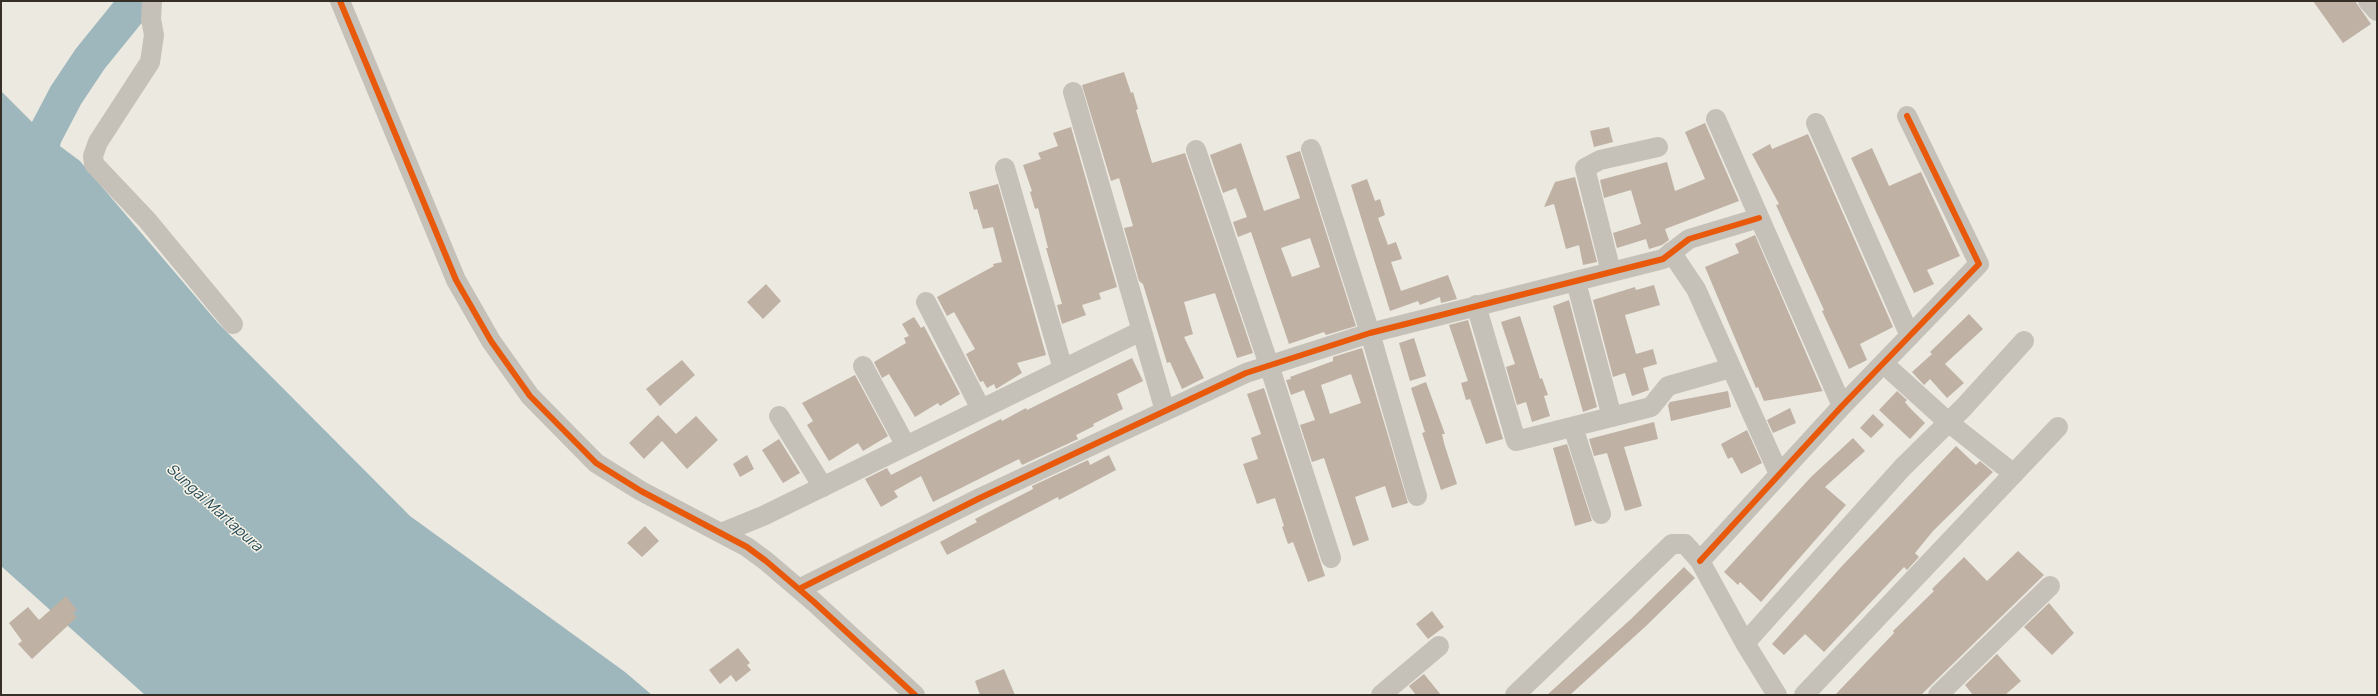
<!DOCTYPE html>
<style>
body{margin:0}
#map{position:relative;width:2378px;height:696px;overflow:hidden;background:#ece9e1;font-family:Manrope,sans-serif}
canvas{display:block}
.frame{position:absolute;inset:0;border:2px solid #352f28;pointer-events:none}
</style>
<div id="map">
<canvas width="2378" height="696"></canvas>
<div class="frame"></div>
</div>
<script>
const ctx = document.querySelector('canvas').getContext('2d');
ctx.lineJoin = 'round';
function fillPath(path, color) { ctx.fillStyle = color; ctx.fill(path, 'evenodd'); }
const toPath = rows => new Path2D(rows.map(r => 'M' + r).join(''));
function strokePath(path, color, width, dash) { ctx.strokeStyle = color; ctx.lineWidth = width; ctx.lineCap = dash ? 'butt' : 'round'; ctx.setLineDash(dash || []); ctx.stroke(path); }
function drawText(font, color, halo, rows, align = 'center') {
  ctx.font = font + ' Manrope,sans-serif'; ctx.lineWidth = 3; ctx.setLineDash([]); ctx.textBaseline = 'middle'; ctx.strokeStyle = halo; ctx.fillStyle = color; for (const [text, x, y, turn = 0] of rows) {
    ctx.save(); ctx.translate(x, y); ctx.rotate((+turn || 0) * Math.PI / 180); ctx.textAlign = isNaN(turn) ? turn : align; if (halo) ctx.strokeText(text, 0, 0); ctx.fillText(text, 0, 0); ctx.restore();
  }
}
fillPath(toPath([
 [1,91,45,135,80,161,218,323,410,516,625,672,652,695,145,695,1,566]
]), '#9eb7bc');
strokePath(toPath([
 [31,181,45,135,66,95,90,59,137,1]
]), '#9eb7bc', 35);
fillPath(toPath([
 [2313,1,2355,1,2371,24,2343,43],
 [1124,72,1131,93,1133,92,1138,109,1136,110,1152,163,1185,153,1253,353,1237,358,1215,293,1184,302,1193,334,1184,337,1204,378,1182,389,1170,362,1167,363,1143,284,1139,281,1124,228,1133,226,1119,178,1111,181,1082,85],
 [1705,123,1739,201,1665,229,1669,240,1662,245,1649,249,1646,239,1617,248,1613,233,1641,224,1631,190,1604,198,1600,180,1667,162,1675,191,1705,179,1685,132],
 [1071,127,1117,287,1099,293,1101,299,1082,305,1086,315,1062,324,1057,305,1062,304,1046,248,1048,248,1038,208,1035,209,1030,192,1032,191,1023,165,1041,159,1038,153,1058,146,1053,133],
 [1609,127,1613,142,1594,147,1590,131],
 [1808,134,1893,327,1860,344,1867,360,1849,369,1822,311,1824,310,1776,205,1779,204,1752,154,1770,144,1772,149],
 [1241,143,1264,211,1300,198,1286,156,1300,151,1356,326,1326,335,1324,332,1289,344,1251,232,1238,237,1233,222,1247,217,1236,188,1223,193,1210,155],
 [1310,238,1320,267,1292,277,1281,248],
 [1872,148,1889,186,1921,172,1960,256,1927,270,1934,284,1914,293,1851,158],
 [1575,177,1597,262,1583,265,1579,245,1566,249,1554,204,1544,207,1555,182],
 [1367,179,1375,201,1380,199,1385,215,1378,218,1388,245,1396,242,1402,259,1391,262,1401,291,1448,275,1457,299,1441,303,1440,297,1420,305,1418,301,1390,311,1351,185],
 [998,184,1046,355,1017,363,1022,373,996,389,994,384,987,388,983,381,980,382,966,354,975,349,954,312,947,316,937,297,994,266,993,264,1002,262,993,227,983,229,977,209,974,210,969,192],
 [1755,235,1822,390,1823,391,1764,401,1758,387,1756,388,1705,267,1739,253,1735,244],
 [766,284,781,301,763,319,747,302],
 [1654,285,1660,305,1625,315,1636,354,1653,349,1657,364,1643,368,1649,390,1632,396,1625,373,1613,377,1593,300,1635,287,1636,290],
 [1569,300,1597,407,1583,412,1553,306],
 [1969,314,1983,329,1945,364,1964,383,1947,398,1930,379,1924,385,1912,372,1932,354,1930,352],
 [1520,316,1540,379,1542,378,1548,395,1544,396,1550,416,1532,422,1526,402,1517,405,1506,367,1515,364,1501,322],
 [914,317,921,328,924,326,960,394,940,406,938,403,915,417,889,374,882,378,874,362,906,343,904,338,909,336,902,324],
 [1468,320,1503,439,1486,444,1470,399,1466,400,1461,383,1468,381,1449,325],
 [1414,338,1426,376,1410,381,1399,343],
 [1362,348,1408,503,1392,508,1385,486,1355,497,1369,540,1353,546,1324,458,1312,462,1300,425,1315,420,1304,390,1291,395,1286,380,1291,379,1290,377,1333,361,1333,357],
 [1351,374,1361,403,1330,414,1321,385],
 [1132,358,1143,381,1117,394,1123,409,1093,424,1094,426,1076,435,1078,439,1022,465,1019,459,933,502,921,476,894,491,898,497,881,507,865,479,887,468,891,475,1001,419,1002,421,1026,408,1027,410],
 [682,360,695,375,660,406,646,389],
 [855,375,888,436,863,451,858,443,829,461,807,425,813,421,802,403],
 [1426,382,1445,434,1442,434,1444,443,1457,484,1441,490,1422,433,1425,432,1411,388],
 [1264,388,1325,576,1308,582,1293,542,1288,544,1282,527,1284,526,1275,498,1257,504,1243,464,1258,459,1251,438,1261,434,1247,394],
 [1728,391,1731,407,1671,421,1668,405,1670,402],
 [1897,391,1907,400,1905,402,1909,407,1925,423,1910,439,1879,410],
 [1790,408,1796,423,1773,433,1767,420],
 [1873,414,1884,425,1871,438,1860,428],
 [658,415,676,434,696,416,718,440,687,469,662,441,644,459,629,443],
 [1654,422,1658,439,1624,447,1642,506,1625,511,1607,453,1594,456,1589,439],
 [1747,430,1762,463,1741,474,1732,457,1728,459,1721,444],
 [1853,438,1865,451,1825,487,1846,505,1761,602,1740,582,1738,585,1724,572,1811,477],
 [779,439,800,473,783,483,762,450],
 [1567,444,1592,521,1575,526,1553,448],
 [1956,446,1976,465,1980,461,1993,472,1933,531,1915,553,1919,557,1907,570,1904,567,1824,652,1805,634,1784,655,1772,644,1842,566],
 [747,455,754,469,740,477,733,464],
 [1109,455,1116,470,1059,500,1058,497,947,555,940,542,977,522,975,519,1033,489,1032,486,1088,460,1090,465],
 [645,526,659,541,642,557,627,543],
 [2018,551,2044,575,1921,695,1835,695,1894,633,1893,631,1934,591,1932,589,1964,557,1987,581],
 [1684,567,1695,578,1646,626,1571,694,1547,695,1631,619],
 [66,596,77,610,73,613,77,617,32,659,18,644,22,641,9,623,28,607,39,620],
 [2049,603,2074,633,2052,655,2024,627],
 [1432,611,1444,627,1428,639,1416,624],
 [738,648,750,663,747,665,751,670,736,682,731,675,720,684,709,670],
 [1997,654,2021,681,2005,695,1973,695,1965,685],
 [1004,669,1015,695,980,695,975,681],
 [1424,674,1441,695,1416,695,1409,686]
]), '#bfb1a3');
strokePath(toPath([
 [152,1,151,19,154,35,150,62,98,142,93,156,94,164,147,220,233,324],
 [340,1,456,280,491,341,530,396,596,463,641,491,747,547,766,561,814,602,915,695],
 [2368,1,2377,11],
 [1073,92,1165,411],
 [1716,119,1842,406],
 [1816,123,1910,336],
 [1311,149,1370,333,1417,496],
 [1196,150,1269,365,1331,558],
 [1005,168,1063,369],
 [1671,252,1696,289,1779,474],
 [1611,272,1585,168,1600,160,1658,147],
 [1576,282,1612,417],
 [926,302,981,409],
 [1476,305,1516,441,1651,407,1668,386,1731,368],
 [1884,364,1948,422,2014,474],
 [863,366,906,446],
 [779,416,823,487],
 [1573,427,1601,514],
 [721,533,763,516,1141,331],
 [1700,561,1842,406,1979,264,1907,116],
 [799,589,980,498,1246,373,1370,333,1663,259,1689,239,1759,218],
 [1745,643,1902,468,1964,407,2024,341],
 [1381,695,1439,646],
 [1515,695,1672,544,1685,544,1700,561,1745,643,1777,695],
 [1804,695,2058,427],
 [1938,695,2050,586]
]), '#c5c1b9', 20);
strokePath(toPath([
 [340,1,456,280,491,341,530,396,596,463,641,491,747,547,766,561,814,602,915,695],
 [1700,561,1842,406,1979,264,1907,116],
 [799,589,980,498,1246,373,1370,333,1663,259,1689,239,1759,218]
]), '#e8590c', 6);
drawText('italic 15px', '#204755', '#f9f4e8', [
 ["Sungai Martapura",214,508,42]
]);
</script>
